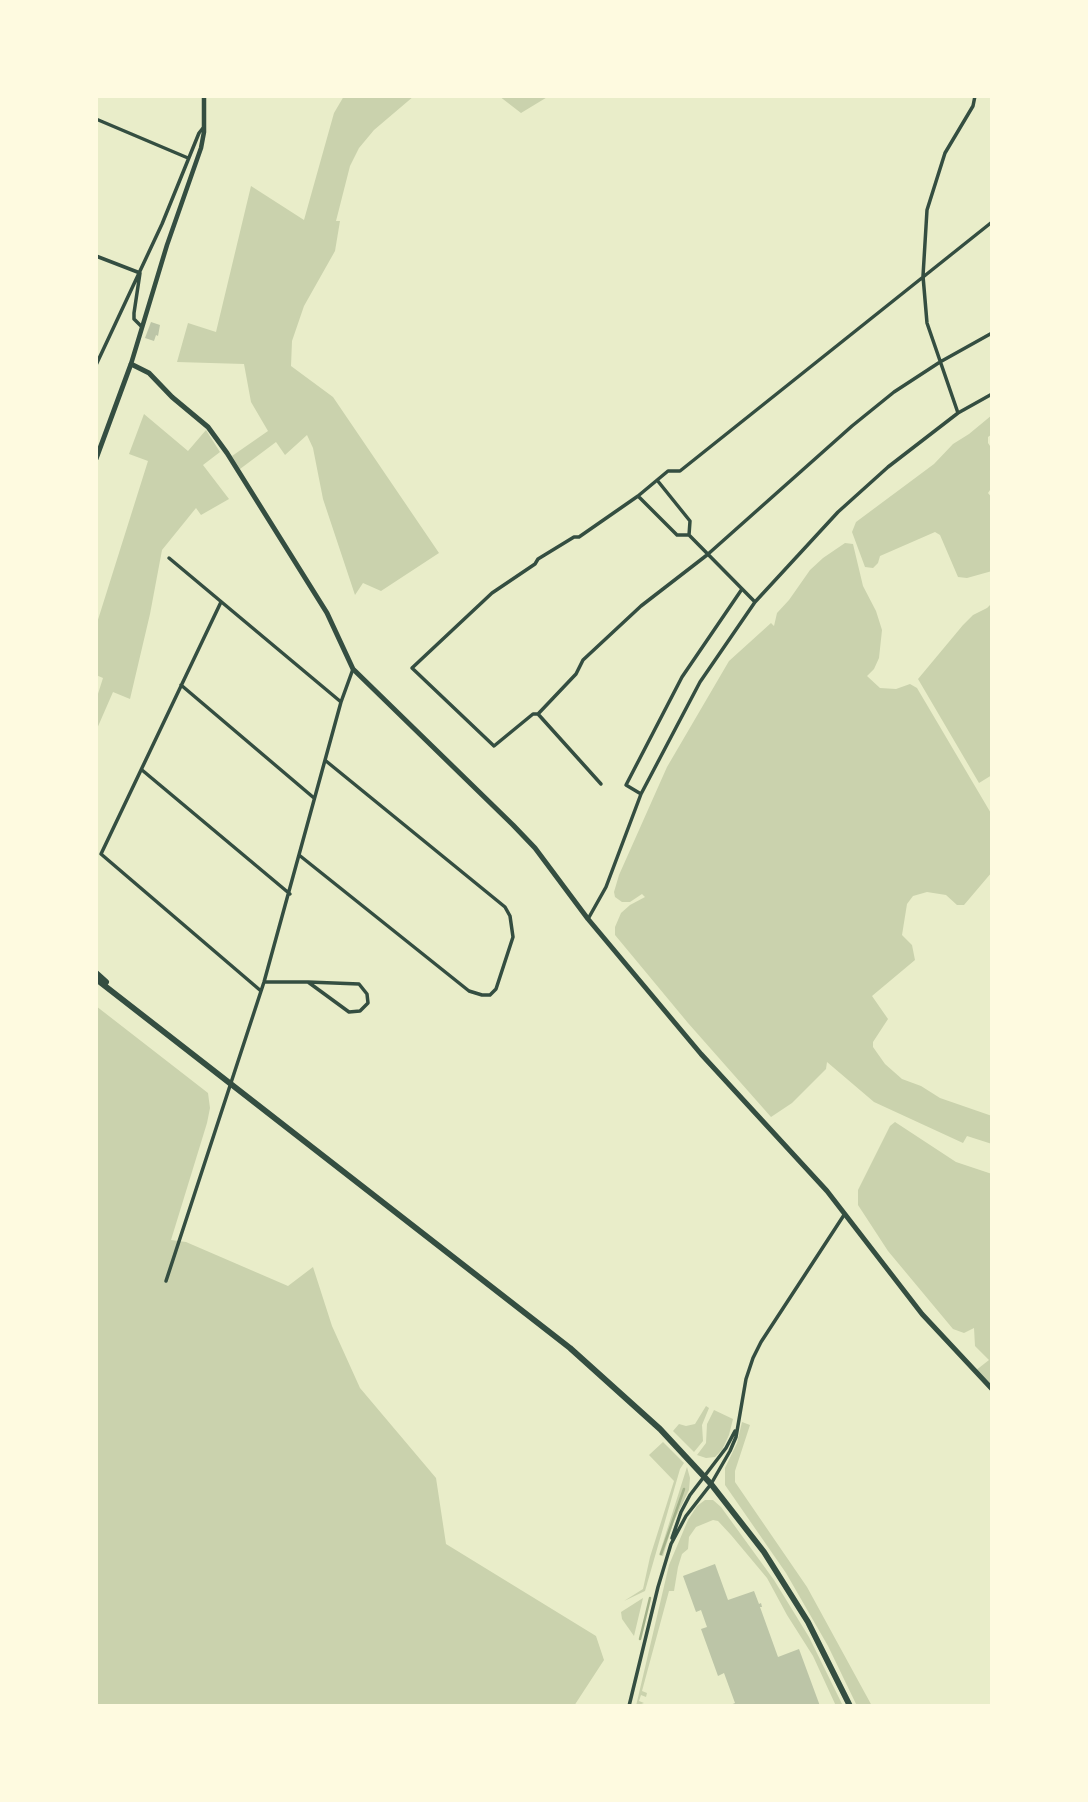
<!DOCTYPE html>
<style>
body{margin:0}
#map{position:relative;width:1088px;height:1802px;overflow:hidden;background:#e9edc9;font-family:"Exo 2",sans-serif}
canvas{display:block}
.frame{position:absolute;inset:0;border:98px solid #fefae0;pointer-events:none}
</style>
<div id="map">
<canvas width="1088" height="1802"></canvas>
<div class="frame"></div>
</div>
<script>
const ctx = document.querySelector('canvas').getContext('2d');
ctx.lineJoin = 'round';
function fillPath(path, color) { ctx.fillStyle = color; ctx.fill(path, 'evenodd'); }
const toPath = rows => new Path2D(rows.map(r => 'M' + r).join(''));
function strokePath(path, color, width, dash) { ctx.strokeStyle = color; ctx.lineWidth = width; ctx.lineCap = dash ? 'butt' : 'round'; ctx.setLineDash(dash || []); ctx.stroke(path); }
fillPath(toPath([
 [344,96,414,96,374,130,359,148,350,166,336,221,340,221,335,251,304,306,292,341,291,366,333,397,439,553,381,591,363,583,355,595,323,499,313,448,307,435,285,455,276,442,240,469,232,456,268,431,251,402,244,364,177,362,188,323,216,332,251,186,304,220,334,113],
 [499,96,549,96,521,113],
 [144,414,188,451,206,430,220,452,203,465,229,499,201,515,196,508,162,550,150,614,130,699,113,692,96,731,96,700,103,678,96,675,96,626,148,461,129,454],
 [992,415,992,434,988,437,988,443,992,449,992,487,988,493,992,498,992,571,967,578,958,577,940,535,935,532,880,556,878,563,873,568,865,567,852,532,856,522,934,464,953,444,969,434],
 [845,543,853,544,863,586,876,611,882,630,879,658,874,669,867,676,880,688,896,689,910,684,917,688,992,815,992,872,964,905,957,905,946,895,927,892,913,896,907,904,902,935,912,945,915,960,872,996,888,1019,873,1042,873,1047,885,1064,902,1079,921,1086,940,1098,992,1116,992,1144,967,1136,963,1143,874,1102,827,1062,826,1069,792,1103,771,1117,688,1023,615,935,615,927,621,913,630,905,645,897,642,894,630,902,622,902,615,897,614,892,619,875,667,767,729,661,771,623,774,626,777,613,789,600,810,570,823,558],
 [992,603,992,775,979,783,918,679,963,625,973,615,987,608],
 [96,1006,208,1093,210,1108,207,1123,171,1240,186,1242,288,1286,313,1267,332,1326,360,1388,436,1478,446,1544,596,1636,604,1660,574,1706,96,1706],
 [895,1122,956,1162,992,1174,992,1386,975,1371,989,1360,975,1346,974,1328,964,1333,953,1329,888,1251,858,1205,858,1190,890,1126],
 [706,1406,709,1408,702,1425,703,1441,694,1452,673,1431,679,1424,686,1426,695,1424],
 [714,1410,733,1419,729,1435,722,1450,715,1457,706,1458,697,1455,706,1443,707,1424],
 [742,1422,750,1425,735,1471,735,1482,807,1587,872,1706,857,1706,828,1646,786,1573,725,1485,725,1468,737,1443],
 [663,1442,684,1463,680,1469,645,1591,624,1601,643,1589,650,1557,674,1481,649,1455],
 [687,1467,690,1478,689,1490,673,1523,663,1556,659,1555],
 [705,1500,713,1500,721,1507,774,1580,809,1637,843,1706,836,1706,813,1656,787,1615,767,1578,731,1535,718,1521,713,1520,696,1527,689,1537,688,1549,682,1554,678,1567,674,1591,669,1591,642,1691,647,1693,646,1697,641,1695,639,1701,644,1703,636,1706,669,1565,688,1520,697,1506],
 [643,1598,634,1636,622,1619,621,1612]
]), '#cad2ad');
strokePath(toPath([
 [661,1554,684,1489],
 [640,1639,650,1598]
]), '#a3b18a', 2.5);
fillPath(toPath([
 [151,322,160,325,158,336,156,335,154,341,145,338],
 [715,1564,728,1600,754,1591,759,1604,761,1603,762,1607,760,1607,778,1657,799,1649,820,1706,728,1706,735,1703,724,1673,718,1676,701,1629,707,1627,701,1610,696,1612,683,1576]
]), '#bcc5a7');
strokePath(toPath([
 [96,119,188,158],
 [992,222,680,471,668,471,638,496,579,537,574,537,538,559,535,564,492,593,412,668,494,746,533,714,538,714,576,674,583,660,641,606,707,555,852,426,894,392,940,362,992,333],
 [96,256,140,273,134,313,134,319,142,327],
 [96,365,162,224,199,133,203,128],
 [958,413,927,323,923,276,927,210,945,153,973,106,975,96],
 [657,480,690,521,689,535],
 [638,496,677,535,689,535],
 [689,535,755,602],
 [169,558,341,702],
 [221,602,101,854,261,991],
 [181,685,314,798],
 [538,714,601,784],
 [142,770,290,894],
 [641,794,626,785,682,677,742,589],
 [299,855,469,991,482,995,490,995,496,989,513,937,510,916,505,907,326,761],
 [588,919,606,887,641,794,700,682,755,602,838,512,888,467,958,413,992,394],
 [264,982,308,982,359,984,367,994,368,1003,360,1011,349,1012,308,982],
 [166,1281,264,982,341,702,353,669],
 [672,1538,681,1512,690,1495,726,1448,735,1431],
 [629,1706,658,1587,671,1544,686,1516,711,1484,730,1451,736,1437,746,1379,753,1358,761,1342,844,1215]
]), '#344e41', 3.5);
strokePath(toPath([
 [131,364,167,245,201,148,204,132,204,96]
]), '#344e41', 4.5);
strokePath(toPath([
 [96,459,131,364,149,373,172,397,208,427,227,453,327,613,353,669,513,825,535,848,588,919,701,1054,827,1191,922,1314,992,1389]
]), '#344e41', 5);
strokePath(toPath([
 [96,973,106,982],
 [96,979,570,1348,660,1429,711,1484,764,1552,808,1622,850,1706]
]), '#344e41', 6);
</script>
